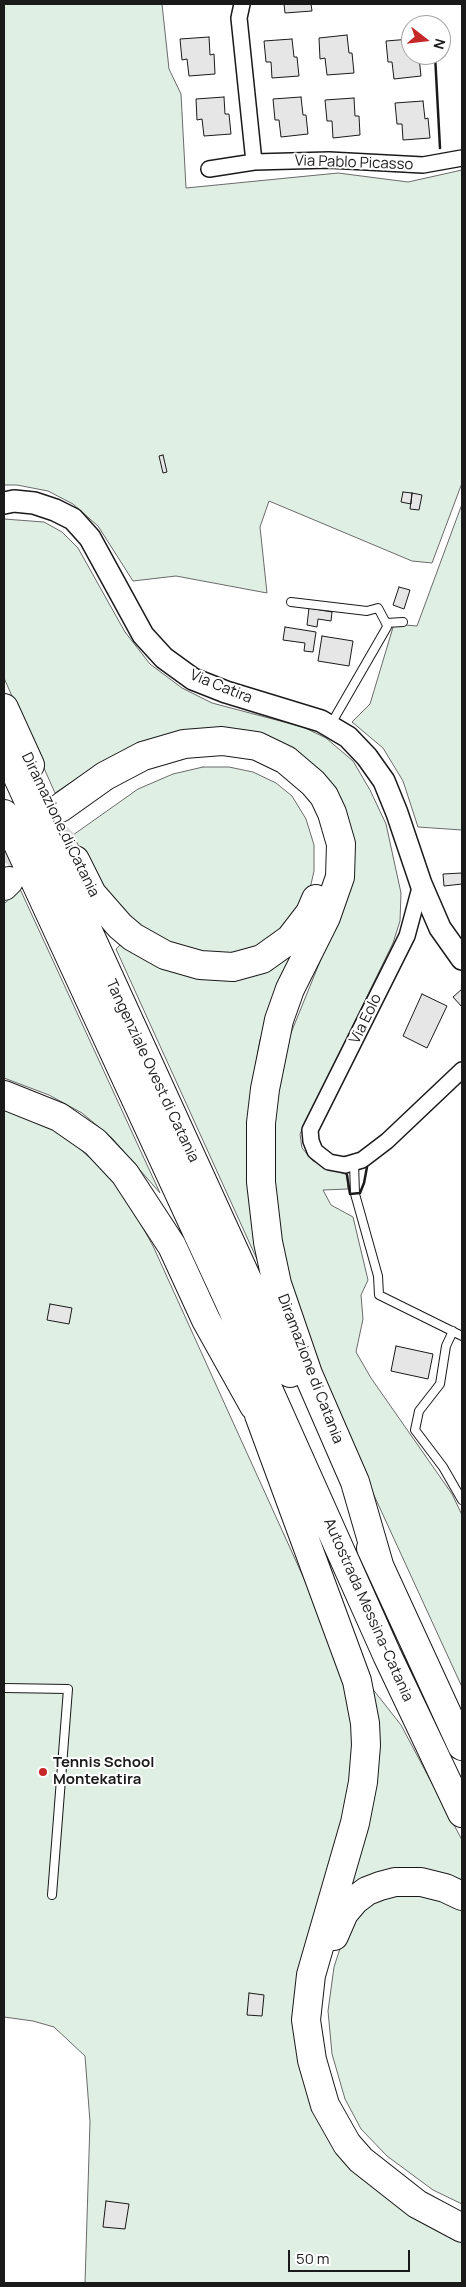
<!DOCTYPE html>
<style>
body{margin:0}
#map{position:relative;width:466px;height:2287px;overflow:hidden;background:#fff;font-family:Manrope,sans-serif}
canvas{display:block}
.frame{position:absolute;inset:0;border:5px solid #1a1a1a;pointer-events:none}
.north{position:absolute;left:401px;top:15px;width:50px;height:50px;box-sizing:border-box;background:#fff;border:1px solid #a3a3a3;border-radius:50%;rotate:106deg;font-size:14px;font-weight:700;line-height:20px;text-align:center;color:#1a1a1a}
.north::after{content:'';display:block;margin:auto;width:18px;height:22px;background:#c62828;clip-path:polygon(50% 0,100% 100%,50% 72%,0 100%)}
.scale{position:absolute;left:288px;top:2250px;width:122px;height:22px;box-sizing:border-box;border:2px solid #1a1a1a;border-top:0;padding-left:6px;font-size:15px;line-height:18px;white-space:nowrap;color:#1a1a1a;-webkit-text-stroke:4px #fff;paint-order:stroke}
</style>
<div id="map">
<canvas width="466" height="2287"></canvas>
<div class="frame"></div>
<div class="north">N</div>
<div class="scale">50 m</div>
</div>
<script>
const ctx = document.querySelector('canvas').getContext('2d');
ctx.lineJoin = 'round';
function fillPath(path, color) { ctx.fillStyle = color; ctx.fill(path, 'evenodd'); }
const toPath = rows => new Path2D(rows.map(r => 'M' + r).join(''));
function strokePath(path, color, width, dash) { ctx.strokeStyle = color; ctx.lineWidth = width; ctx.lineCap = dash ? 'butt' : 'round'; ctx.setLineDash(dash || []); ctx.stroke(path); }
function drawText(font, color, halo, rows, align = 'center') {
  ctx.font = font + ' Manrope,sans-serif'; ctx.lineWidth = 4; ctx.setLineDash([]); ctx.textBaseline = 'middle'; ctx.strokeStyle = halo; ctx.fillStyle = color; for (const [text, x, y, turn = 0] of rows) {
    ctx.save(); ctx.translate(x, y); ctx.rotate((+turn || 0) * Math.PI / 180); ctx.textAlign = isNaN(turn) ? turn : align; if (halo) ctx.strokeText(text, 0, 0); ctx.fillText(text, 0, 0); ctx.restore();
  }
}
const green = toPath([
 [4,4,162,4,169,69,181,94,186,188,338,173,408,182,462,170,462,483,432,563,412,561,269,501,260,527,267,593,176,576,133,581,98,526,73,504,48,491,17,485,4,485,4,4],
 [462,504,462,830,418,827,403,781,383,748,352,722,370,704,394,624,417,626,462,504],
 [4,519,44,522,62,532,78,548,125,632,150,664,182,688,212,703,303,727,326,738,353,761,370,790,386,824,401,893,400,921,393,943,300,1134,302,1148,313,1161,347,1175,348,1189,323,1190,331,1205,353,1217,368,1280,361,1295,363,1319,356,1352,371,1378,452,1494,462,1515,462,1687,311,1358,286,1287,270,1160,282,1055,345,900,353,859,282,747,97,765,55,793,4,678,4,519],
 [203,767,229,767,253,772,276,783,292,796,306,819,314,845,314,871,309,893,298,918,252,952,196,956,143,932,97,882,73,835,138,789,173,774,203,767],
 [20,889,160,1193,112,1138,82,1113,49,1095,4,1078,4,904,20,889],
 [304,939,278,991,260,1040,253,1080,249,1125,265,1277,116,949,123,942,181,971,304,939],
 [4,1106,62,1133,109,1175,132,1208,153,1246,340,1658,358,1727,352,1793,300,1976,325,2125,462,2237,462,2283,85,2283,90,2122,85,2056,54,2027,33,2021,4,2017,4,1106],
 [368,1683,401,1725,462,1840,462,1887,344,1890,368,1683],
 [418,1891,459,1907,462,1910,462,2204,433,2190,387,2156,361,2129,345,2099,332,2054,328,2011,334,1967,346,1930,374,1898,418,1891]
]);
fillPath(green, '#e0efe3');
strokePath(green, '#6a6a6a', 1);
const building = toPath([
 [284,4,311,4,312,11,285,13,284,4],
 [347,35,349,53,352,53,354,73,327,75,325,58,320,59,319,38,347,35],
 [209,37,210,55,214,54,215,74,189,76,187,59,182,60,180,39,209,37],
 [292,39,294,57,297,57,299,76,272,78,271,62,266,62,264,41,292,39],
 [411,39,411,55,419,57,421,76,394,79,392,62,388,62,386,41,411,39],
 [224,97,225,114,229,114,231,134,204,136,202,119,197,120,196,99,224,97],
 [301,97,303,115,306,115,308,134,281,137,279,120,275,120,273,99,301,97],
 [354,98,355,116,359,116,360,135,333,138,332,121,327,121,325,100,354,98],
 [423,101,425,119,428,118,430,138,403,140,402,124,397,124,395,103,423,101],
 [163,455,167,472,163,473,159,456,163,455],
 [403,492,412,493,411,504,401,502,403,492],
 [412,493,422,495,419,510,410,509,412,493],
 [399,587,410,590,404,609,393,605,399,587],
 [309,608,332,612,331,621,318,619,317,627,307,625,309,608],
 [285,627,316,632,313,652,304,651,305,643,283,640,285,627],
 [322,636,353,641,349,666,318,661,322,636],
 [462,873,462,884,444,886,443,874,462,873],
 [462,989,462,1007,453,997,462,989],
 [422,994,447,1006,427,1048,403,1036,422,994],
 [50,1304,72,1308,69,1324,47,1320,50,1304],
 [396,1346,433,1354,428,1379,391,1371,396,1346],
 [249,1993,264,1995,262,2016,247,2015,249,1993],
 [106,2201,129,2204,125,2229,103,2227,106,2201]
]);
fillPath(building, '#e6e6e6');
strokePath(building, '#1a1a1a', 1);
strokePath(toPath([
 [32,859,67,826],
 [4,861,35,831]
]), '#ddd', 28, [28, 14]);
const lane = toPath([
 [291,602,367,611,378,608,386,623],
 [331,724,387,627,386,623,403,622],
 [354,1162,355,1194,378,1276,379,1295,462,1336],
 [453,1331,446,1346,440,1384,419,1411,415,1430,443,1467,462,1500],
 [4,1688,68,1689,52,1895]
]);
const street = toPath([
 [242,4,239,18,254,162,329,160,423,165,462,158],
 [209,169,254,162],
 [421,884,407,936,310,1130,311,1141,315,1151,329,1162,345,1165,362,1160,387,1141,462,1070]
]);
const secondary = toPath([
 [4,503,14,501,34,503,55,510,73,519,90,538,143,635,164,658,193,679,226,692,321,721,348,737,367,757,384,781,397,813,421,884,440,928,462,959]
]);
const highway = toPath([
 [4,708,30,765],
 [4,747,290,1373],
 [60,808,105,776,143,756,184,744,222,741,257,746,286,760,313,783,324,796,332,813,341,844,340,877,326,917,290,989,279,1020,265,1089,261,1123,261,1182,268,1242,277,1284,308,1374,355,1482,379,1565],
 [4,814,228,1299,387,1655,462,1813],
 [75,860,92,894,120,926,133,937,165,955,200,965,233,967,262,959,290,939,310,913,316,899],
 [4,886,9,881],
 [4,1095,59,1117,95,1142,125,1174,172,1246,206,1320,254,1406],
 [251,1385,259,1415,357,1681,365,1723,366,1745,363,1782,355,1823,311,1975,306,2020,312,2060,325,2105,347,2144,361,2160,417,2204,462,2228],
 [371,1548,462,1746],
 [334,1936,344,1913,355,1900,367,1891,380,1886,395,1882,421,1882,445,1888,462,1896]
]);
strokePath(lane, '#1a1a1a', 10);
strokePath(street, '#1a1a1a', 18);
strokePath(secondary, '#1a1a1a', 24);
strokePath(highway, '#1a1a1a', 30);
strokePath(lane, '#fff', 8);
strokePath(street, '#fff', 15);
strokePath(secondary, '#fff', 21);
strokePath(highway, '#fff', 28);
strokePath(toPath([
 [435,55,440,148],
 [347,1175,350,1194,360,1193,364,1183,367,1167]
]), '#1a1a1a', 2.5);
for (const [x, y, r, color] of [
 [43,1772,5,"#c62828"]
]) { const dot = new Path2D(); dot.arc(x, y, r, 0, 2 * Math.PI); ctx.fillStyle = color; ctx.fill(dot); strokePath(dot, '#fff', 2); }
drawText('15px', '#1a1a1a', '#fff', [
 ["Via Pablo Picasso",354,163,2],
 ["Via Catira",221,687,22],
 ["Diramazione di Catania",60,825,64],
 ["Via Eolo",366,1019,-64],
 ["Tangenziale Ovest di Catania",152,1071,65],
 ["Diramazione di Catania",310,1369,69],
 ["Autostrada Messina-Catania",368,1610,66]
]);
drawText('bold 15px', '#1a1a1a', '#fff', [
 ["Tennis School",53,1763],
 ["Montekatira",53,1780]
], 'left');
</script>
